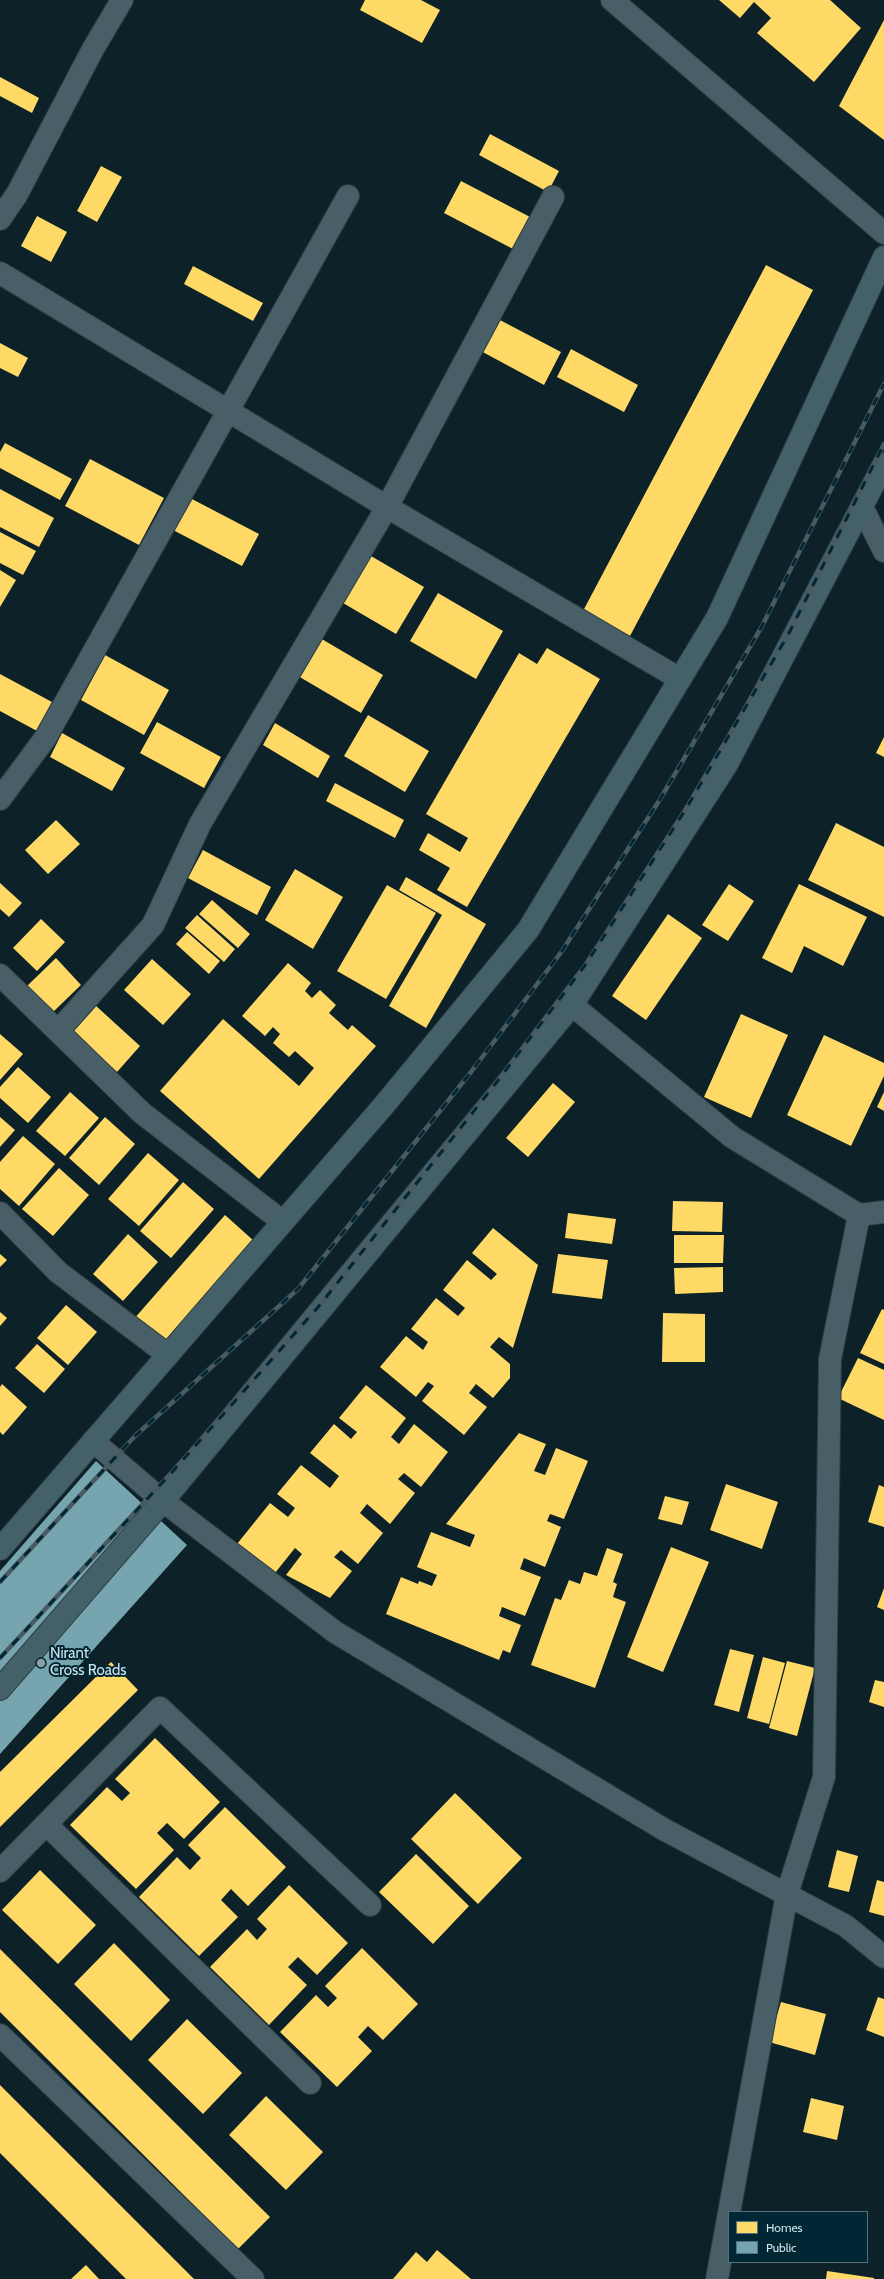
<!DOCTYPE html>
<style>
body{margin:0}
#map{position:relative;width:884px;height:2279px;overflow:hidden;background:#0d2128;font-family:Cabin,sans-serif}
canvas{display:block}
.legend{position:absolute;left:728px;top:2211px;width:140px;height:52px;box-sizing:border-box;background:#012734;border:1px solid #53727d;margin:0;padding:5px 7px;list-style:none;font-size:12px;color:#cfe2ea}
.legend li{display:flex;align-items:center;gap:8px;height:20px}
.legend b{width:20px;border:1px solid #53727d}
</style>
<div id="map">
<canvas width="884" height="2279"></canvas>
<ul class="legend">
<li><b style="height:11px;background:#ffd966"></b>Homes</li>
<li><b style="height:11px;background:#76a5af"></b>Public</li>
</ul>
</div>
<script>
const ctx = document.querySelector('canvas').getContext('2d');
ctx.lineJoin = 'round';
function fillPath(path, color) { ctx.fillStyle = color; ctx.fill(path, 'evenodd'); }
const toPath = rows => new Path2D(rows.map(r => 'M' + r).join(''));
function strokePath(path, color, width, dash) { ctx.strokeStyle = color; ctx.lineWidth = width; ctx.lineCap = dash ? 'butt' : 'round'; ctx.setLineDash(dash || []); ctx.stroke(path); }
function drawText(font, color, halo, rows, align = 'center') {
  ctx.font = font + ' Cabin,sans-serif'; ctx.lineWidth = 4; ctx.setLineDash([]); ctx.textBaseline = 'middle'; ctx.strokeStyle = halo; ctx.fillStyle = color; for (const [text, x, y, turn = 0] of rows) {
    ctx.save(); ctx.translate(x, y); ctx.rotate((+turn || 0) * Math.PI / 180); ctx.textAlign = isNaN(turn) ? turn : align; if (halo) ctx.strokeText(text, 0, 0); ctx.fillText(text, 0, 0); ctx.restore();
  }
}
fillPath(toPath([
 [365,0,421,0,440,10,422,43,360,10],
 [719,0,830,0,861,28,814,82,757,33,771,18,754,2,740,18],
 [884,20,884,140,839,106],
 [0,77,39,98,32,113,0,96],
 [490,134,559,171,548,192,479,155],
 [101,166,122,177,97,222,77,211],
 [461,181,532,218,515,250,444,213],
 [37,216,67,232,51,262,21,246],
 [766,265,813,290,630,636,583,611],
 [193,266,263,303,253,321,184,284],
 [496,318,561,352,544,385,479,350],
 [0,343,28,358,18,377,0,368],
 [571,349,638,385,624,412,557,377],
 [5,443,72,479,60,500,0,468,0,452],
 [90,459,164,498,139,545,65,506],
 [0,489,54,518,39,547,0,527],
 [190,498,259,534,242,566,173,530],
 [0,532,36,551,23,575,0,563],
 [371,556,424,587,396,634,343,603],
 [0,570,16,580,0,607],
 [438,593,503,631,476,679,410,641],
 [320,638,383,675,361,713,298,676],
 [547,648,600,679,467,907,437,890,450,868,419,850,428,833,460,852,468,838,426,814,519,653,537,664],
 [105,655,169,690,144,735,81,700],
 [0,674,52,702,37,731,0,711],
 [368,715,429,751,405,792,344,756],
 [157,722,221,757,204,788,140,753],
 [275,723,330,756,318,778,263,745],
 [62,733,125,768,112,791,50,757],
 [884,737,884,757,876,753],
 [335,783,404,820,395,838,326,801],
 [56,820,80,844,48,874,25,850],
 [836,823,884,847,884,917,808,880],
 [203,850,271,887,257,915,188,878],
 [295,869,343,897,313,949,265,920],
 [406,877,486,924,426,1028,389,1006,442,915,399,890],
 [0,883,22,903,9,917,0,909],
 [729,884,754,901,728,941,702,925],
 [799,884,867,917,843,966,804,946,792,973,762,958],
 [387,885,436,913,386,999,337,971],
 [212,900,250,934,238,948,199,914],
 [668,914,702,938,646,1020,612,996],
 [197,915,235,949,224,962,185,928],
 [41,919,65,942,37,971,13,948],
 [187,932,220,961,209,974,176,944],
 [56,958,81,985,52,1013,27,986],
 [152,959,191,994,163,1025,124,990],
 [288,963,311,983,305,991,312,998,320,990,336,1005,329,1013,348,1030,352,1025,376,1046,259,1179,160,1091,223,1019,299,1086,314,1068,295,1051,289,1057,273,1043,280,1034,273,1027,265,1036,242,1016],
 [95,1005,140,1046,117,1072,72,1032],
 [741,1014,788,1035,751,1118,704,1097],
 [0,1034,23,1054,0,1080],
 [824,1035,884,1063,884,1076,851,1146,787,1115],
 [18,1067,51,1097,28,1123,0,1098,0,1087],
 [553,1083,575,1102,528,1157,506,1138],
 [70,1092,99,1118,65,1156,36,1131],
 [884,1092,884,1111,877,1107],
 [0,1117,15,1130,0,1147],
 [105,1117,135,1144,99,1185,69,1158],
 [23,1136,55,1164,19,1206,0,1189,0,1162],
 [148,1153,179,1180,139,1226,108,1199],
 [59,1168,89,1195,53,1236,22,1209],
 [183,1182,214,1209,171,1258,140,1231],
 [673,1201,723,1202,722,1232,672,1231],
 [568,1213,616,1219,612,1244,565,1238],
 [225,1215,254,1241,162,1346,133,1320],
 [493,1228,538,1265,513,1348,499,1337,490,1347,510,1364,510,1378,493,1398,476,1384,469,1393,487,1407,464,1435,422,1401,434,1386,428,1382,416,1397,380,1367,406,1336,423,1350,428,1342,411,1329,436,1298,458,1316,465,1308,443,1290,467,1260,491,1280,497,1274,472,1253],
 [128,1234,158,1262,123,1301,93,1274],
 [674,1235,724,1235,723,1263,674,1263],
 [0,1254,7,1260,0,1267],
 [558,1254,608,1260,602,1299,552,1293],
 [723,1267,723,1292,675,1294,674,1268],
 [66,1305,97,1332,68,1365,37,1338],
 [882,1309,884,1310,884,1364,860,1353],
 [0,1312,7,1318,0,1326],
 [663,1313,705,1314,705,1362,662,1362],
 [37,1344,65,1369,44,1393,15,1368],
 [858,1358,884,1370,884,1420,838,1398],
 [2,1384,27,1407,3,1435,0,1432,0,1387],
 [366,1385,406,1418,391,1437,399,1444,414,1424,448,1452,421,1487,404,1473,398,1479,415,1493,390,1524,367,1504,360,1513,383,1533,358,1564,341,1550,334,1557,352,1571,330,1598,286,1575,302,1554,295,1548,275,1573,233,1549,270,1503,288,1517,295,1508,277,1494,301,1465,330,1488,339,1476,310,1453,334,1424,351,1439,357,1432,339,1418],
 [519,1433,546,1444,534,1471,545,1475,556,1448,588,1461,564,1519,550,1514,547,1521,561,1527,545,1567,524,1558,520,1569,541,1577,525,1616,502,1607,499,1616,521,1625,510,1653,503,1650,499,1660,386,1614,401,1577,418,1584,419,1581,432,1586,437,1575,417,1567,431,1532,470,1547,475,1535,446,1524],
 [726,1484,778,1502,762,1549,710,1530],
 [879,1485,884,1487,884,1527,868,1522],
 [665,1496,689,1502,682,1525,658,1519],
 [671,1547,709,1562,663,1672,627,1657],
 [607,1548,623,1554,613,1582,617,1584,613,1597,626,1602,595,1688,531,1665,555,1598,561,1600,569,1580,580,1584,584,1572,597,1576],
 [884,1588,884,1610,877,1607],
 [730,1649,754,1655,739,1712,714,1705],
 [763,1657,785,1663,769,1724,747,1718],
 [787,1661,815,1668,797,1736,769,1728],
 [111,1662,138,1690,0,1827,0,1772],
 [875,1680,884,1682,884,1707,869,1702],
 [155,1738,220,1802,184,1839,167,1823,157,1833,174,1850,136,1889,70,1825,107,1787,122,1801,130,1793,115,1779],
 [455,1793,522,1858,478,1904,411,1839],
 [225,1807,286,1867,248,1906,231,1889,221,1900,238,1917,199,1956,139,1897,177,1857,190,1870,201,1858,188,1845],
 [837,1850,858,1856,849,1892,828,1887],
 [416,1854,469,1906,433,1944,379,1892],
 [40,1870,96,1925,58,1964,2,1910],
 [877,1880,884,1882,884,1916,869,1912],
 [289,1885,348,1943,317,1975,298,1957,288,1967,307,1985,269,2025,210,1967,247,1929,257,1940,267,1929,257,1919],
 [114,1943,170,2000,131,2041,74,1984],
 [362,1948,418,2004,383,2040,368,2026,358,2037,372,2051,337,2087,280,2032,316,1995,328,2007,337,1998,325,1986],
 [0,1949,270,2217,238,2249,0,2012],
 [878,1997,884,1999,884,2037,866,2030],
 [781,2002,826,2014,815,2055,769,2042],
 [187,2019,242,2073,203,2114,148,2060],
 [0,2085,194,2279,126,2279,0,2153],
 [266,2096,323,2152,286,2190,229,2135],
 [811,2098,844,2106,837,2140,803,2132],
 [437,2250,471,2279,393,2279,416,2252,427,2262],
 [86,2265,99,2279,71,2279],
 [827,2271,874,2278,874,2279,826,2279]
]), '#ffd966');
fillPath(toPath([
 [96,1461,187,1545,0,1754,0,1571]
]), '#76a5af');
const minor = toPath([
 [612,0,884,233],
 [0,219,17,194,93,49,122,0],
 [0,273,387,507,680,679],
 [862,507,884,551],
 [0,799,46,737,348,196],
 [0,975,142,1113,283,1222],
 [572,1005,732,1137,859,1215,830,1359,824,1777,787,1894,717,2279],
 [58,1031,153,925,200,824,387,507,553,197],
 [0,1213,58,1272,168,1355],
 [859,1215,884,1212],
 [93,1441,163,1501,335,1632,665,1830,846,1926,884,1957],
 [46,1824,310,2083],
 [0,1871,160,1708,370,1905],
 [0,2035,253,2279]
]);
const major = toPath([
 [0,1549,385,1104,528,930,717,618,884,257],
 [0,1689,163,1501,572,1005,727,764,884,464]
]);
strokePath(minor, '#2b3b41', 24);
strokePath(major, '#2b3b41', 24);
strokePath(minor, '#485f68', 22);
strokePath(major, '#44616a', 22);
const rail = toPath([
 [0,1582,135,1436,298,1289,471,1072,562,951,659,801,761,628,884,384],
 [0,1658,173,1471,319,1306,493,1087,586,964,684,812,788,635,884,444]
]);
strokePath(rail, '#485b62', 4.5);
strokePath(rail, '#012734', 3, [9]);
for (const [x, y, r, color] of [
 [41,1663,5,"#8b9ea6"]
]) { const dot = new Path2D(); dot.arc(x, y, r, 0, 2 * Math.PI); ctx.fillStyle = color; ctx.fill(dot); strokePath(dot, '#012734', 1.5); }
drawText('15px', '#cfe2ea', '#012734', [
 ["Nirant",50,1654],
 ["Cross Roads",50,1671]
], 'left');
</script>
